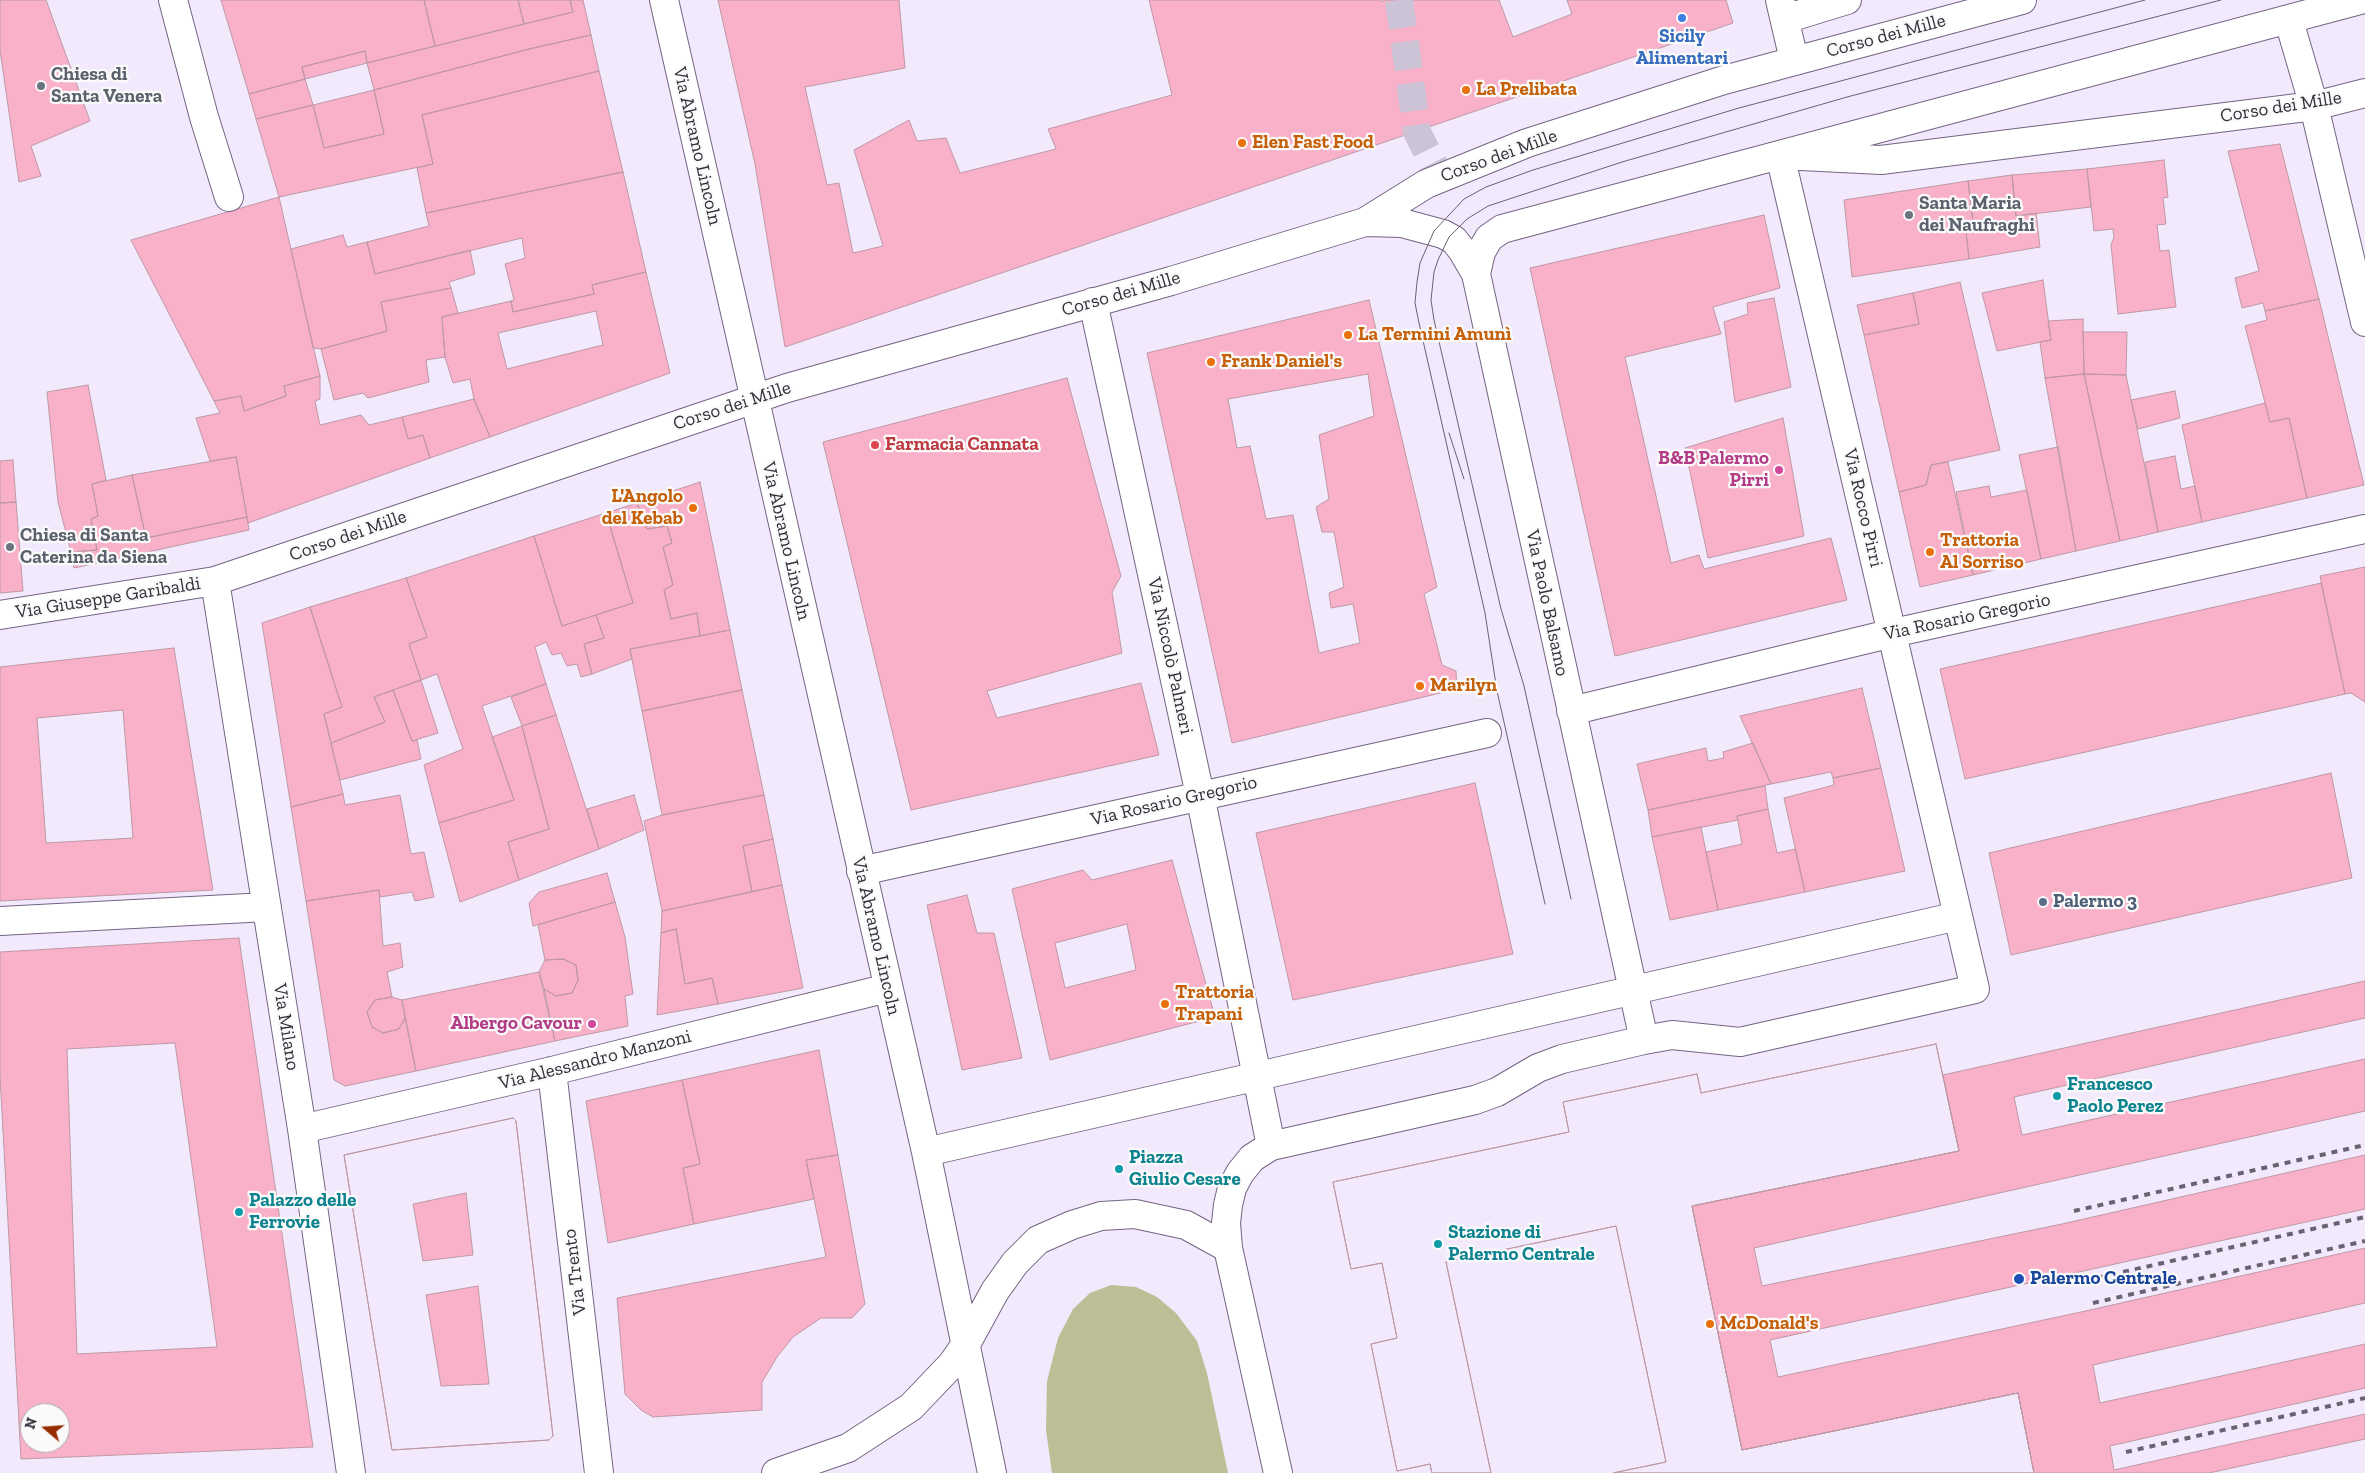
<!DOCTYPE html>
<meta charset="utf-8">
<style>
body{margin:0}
#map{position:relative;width:2365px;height:1473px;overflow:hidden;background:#f2e9fd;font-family:"Zilla Slab",serif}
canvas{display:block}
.north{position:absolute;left:20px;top:1403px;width:50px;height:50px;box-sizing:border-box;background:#fafafa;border:1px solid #aba8ad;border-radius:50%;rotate:288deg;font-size:14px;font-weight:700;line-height:20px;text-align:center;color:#342e3a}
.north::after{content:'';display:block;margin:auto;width:18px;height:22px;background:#942e00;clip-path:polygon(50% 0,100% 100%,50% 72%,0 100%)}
</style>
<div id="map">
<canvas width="2365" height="1473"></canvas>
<div class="north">N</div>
</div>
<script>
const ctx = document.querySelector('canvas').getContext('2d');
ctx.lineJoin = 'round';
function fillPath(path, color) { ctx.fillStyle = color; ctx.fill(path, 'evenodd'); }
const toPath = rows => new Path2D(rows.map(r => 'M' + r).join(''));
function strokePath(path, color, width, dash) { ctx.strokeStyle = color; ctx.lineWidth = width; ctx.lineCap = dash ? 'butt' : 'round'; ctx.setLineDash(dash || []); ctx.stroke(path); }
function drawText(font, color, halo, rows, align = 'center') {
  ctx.font = font + ' "Zilla Slab",serif'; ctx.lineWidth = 4.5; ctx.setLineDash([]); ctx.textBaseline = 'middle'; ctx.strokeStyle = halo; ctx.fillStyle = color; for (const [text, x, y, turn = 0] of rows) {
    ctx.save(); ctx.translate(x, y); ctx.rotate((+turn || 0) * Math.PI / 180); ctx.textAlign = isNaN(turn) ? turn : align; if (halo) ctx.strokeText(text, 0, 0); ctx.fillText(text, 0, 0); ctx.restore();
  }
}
fillPath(toPath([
 [1111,1285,1136,1287,1157,1297,1176,1313,1197,1341,1207,1373,1228,1473,1052,1473,1046,1430,1047,1381,1058,1338,1073,1309,1090,1293]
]), '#bcbf96');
const building = toPath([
 [0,0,46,0,90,121,31,146,41,176,19,182,0,50,0,0],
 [221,0,424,0,435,46,367,63,365,51,302,67,305,79,249,94,221,0],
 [424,0,518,0,524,24,435,46,424,0],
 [518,0,570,0,573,12,524,24,518,0],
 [570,0,583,0,591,35,529,49,374,90,367,63,573,12,570,0],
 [718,0,899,0,905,68,805,87,827,185,839,183,853,253,883,246,854,150,909,120,917,141,946,138,960,173,1056,149,1048,129,1172,95,1149,0,1381,0,1382,2,1384,0,1499,0,1513,37,1572,14,1567,0,1726,0,1733,23,785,347,755,164,718,0],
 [591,35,599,71,422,115,433,164,279,197,256,119,313,105,324,148,384,134,374,90,529,49,591,35],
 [365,51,367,63,305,79,302,67,365,51],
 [599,71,623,172,426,213,417,168,433,164,422,115,599,71],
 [305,79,313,105,256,119,249,94,305,79],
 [374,90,384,134,324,148,313,105,374,90],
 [2280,144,2319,299,2265,311,2263,303,2242,308,2235,278,2259,271,2228,151,2280,144],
 [2164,160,2168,197,2163,198,2166,224,2157,225,2160,251,2169,250,2176,307,2118,314,2111,245,2114,237,2113,229,2094,231,2087,169,2164,160],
 [2087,169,2091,207,2016,216,2012,175,2087,169],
 [623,172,646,272,592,285,594,294,513,312,511,301,514,300,505,264,525,258,522,238,375,274,367,242,429,226,426,213,623,172],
 [2012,175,2016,216,2036,213,2040,247,1969,259,1966,231,1974,230,1968,181,2012,175],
 [1968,181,1974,230,1966,231,1969,259,1852,277,1844,200,1968,181],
 [279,197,320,376,284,386,286,396,244,411,241,396,214,401,131,240,279,197],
 [1764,215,1780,288,1713,307,1721,334,1625,357,1671,563,1699,555,1704,569,1831,538,1847,600,1615,656,1530,268,1764,215],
 [343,235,347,247,367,242,375,274,470,250,475,274,449,282,451,288,381,302,387,331,321,349,313,348,291,249,343,235],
 [646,272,670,373,490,437,474,399,470,379,453,383,445,357,442,317,511,301,513,312,594,294,592,285,646,272],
 [596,311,603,345,507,369,498,333,596,311],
 [2043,280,2051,340,1997,351,1982,293,2043,280],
 [1960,282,2000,450,1931,465,1926,485,1899,492,1864,335,1919,324,1913,293,1960,282],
 [451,288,458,313,442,317,445,357,426,360,429,382,368,398,363,393,334,400,321,349,387,331,381,302,451,288],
 [1913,293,1919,324,1864,335,1857,305,1913,293],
 [1774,298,1791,387,1735,402,1724,322,1748,314,1747,303,1774,298],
 [2319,299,2364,485,2307,498,2289,418,2270,422,2245,326,2267,320,2265,311,2319,299],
 [1369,300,1437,587,1424,594,1442,665,1456,671,1457,689,1232,743,1147,353,1369,300],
 [1368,374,1374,416,1319,435,1329,499,1316,507,1322,532,1334,532,1344,587,1329,593,1331,608,1353,604,1360,643,1319,653,1293,515,1266,519,1250,446,1237,448,1228,399,1368,374],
 [2083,319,2084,374,2045,378,2040,342,2051,340,2048,321,2083,319],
 [2083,332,2127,332,2126,375,2084,374,2083,332],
 [2084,374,2126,375,2158,532,2120,541,2084,374],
 [2084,374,2120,541,2076,551,2045,378,2084,374],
 [320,376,320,399,315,401,320,425,361,415,369,425,402,417,408,439,423,435,430,458,248,523,236,457,210,461,196,418,220,413,214,401,241,396,244,411,286,396,284,386,320,376],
 [1067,378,1121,576,1112,592,1122,653,987,691,997,718,1141,683,1159,755,911,810,823,442,1067,378],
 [88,385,106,480,92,484,98,516,91,519,97,550,71,552,58,502,47,392,88,385],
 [2175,391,2180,418,2138,429,2131,400,2175,391],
 [474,399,490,437,430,458,423,435,408,439,402,417,474,399],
 [2265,403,2270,422,2289,418,2307,498,2202,522,2182,425,2265,403],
 [1783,418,1804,536,1708,558,1685,448,1783,418],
 [2058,447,2076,551,2041,559,2019,455,2058,447],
 [2175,456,2181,489,2195,486,2202,522,2158,532,2145,462,2175,456],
 [236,457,247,517,146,538,132,475,236,457],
 [13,460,16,502,0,503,0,461,13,460],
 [1948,462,1973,575,1920,587,1899,492,1926,485,1931,465,1948,462],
 [132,475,146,538,247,517,249,530,74,568,71,552,97,550,91,519,98,516,92,484,132,475],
 [700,482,730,630,700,636,697,613,671,619,664,590,673,585,663,547,672,543,667,526,647,529,637,503,700,482],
 [1989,486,1991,497,2027,490,2041,559,1973,575,1956,492,1989,486],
 [16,502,23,591,0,593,0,503,16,502],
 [637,503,647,529,667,526,672,543,663,547,673,585,664,590,671,619,697,613,700,636,630,649,632,659,592,674,584,644,604,638,596,615,633,603,606,513,637,503],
 [606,513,633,603,562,626,534,536,606,513],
 [534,536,562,626,596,615,604,638,584,644,592,674,581,677,577,664,567,666,561,653,552,655,546,642,535,647,546,684,482,706,514,800,439,823,424,765,463,749,437,674,421,680,409,644,427,637,406,578,534,536],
 [2365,567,2365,702,2351,693,2345,694,2320,576,2365,567],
 [406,578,427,637,409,644,421,680,374,697,385,722,331,743,324,714,342,707,310,607,406,578],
 [2321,583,2345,694,1965,779,1940,669,2321,583],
 [310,607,342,707,324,714,343,794,291,807,262,623,310,607],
 [730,630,742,690,642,711,630,649,730,630],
 [174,648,213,890,0,901,0,667,174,648],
 [123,710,133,838,46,843,37,718,123,710],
 [421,680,438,733,412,741,393,690,421,680],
 [546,684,556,715,522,726,511,697,546,684],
 [1862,688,1881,768,1833,778,1831,772,1771,784,1740,716,1862,688],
 [393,690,412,741,417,740,421,759,340,780,331,743,385,722,374,697,393,690],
 [742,690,764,795,662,815,642,711,742,690],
 [556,715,599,849,519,880,508,842,549,829,522,726,556,715],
 [522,726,549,829,508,842,519,880,460,902,439,823,514,800,492,737,522,726],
 [1753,743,1771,784,1648,810,1637,764,1706,748,1708,761,1724,758,1723,752,1753,743],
 [1881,768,1905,871,1805,892,1784,798,1834,785,1833,778,1881,768],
 [2331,773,2352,878,2011,955,1989,853,2331,773],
 [1475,783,1513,954,1293,1000,1256,833,1475,783],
 [1765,786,1768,809,1737,816,1738,820,1652,837,1648,810,1765,786],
 [343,794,345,805,400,795,411,854,424,852,434,897,415,901,412,892,380,897,379,890,306,901,291,807,343,794],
 [634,795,644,830,599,849,587,809,634,795],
 [764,795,773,839,743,846,752,892,662,911,644,821,662,815,764,795],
 [1768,809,1777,853,1795,849,1805,892,1718,910,1706,852,1742,844,1737,816,1768,809],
 [1701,827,1718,910,1670,920,1652,837,1701,827],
 [773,839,782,885,752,892,743,846,773,839],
 [1172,860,1215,1017,1050,1060,1012,889,1083,870,1092,880,1172,860],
 [1127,924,1136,970,1065,988,1055,943,1127,924],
 [607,873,615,902,533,926,529,903,539,892,607,873],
 [782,885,803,988,718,1004,712,978,685,984,676,929,661,933,662,911,782,885],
 [379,890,383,946,400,943,403,967,387,972,392,997,375,1000,367,1012,372,1027,383,1033,399,1029,405,1018,416,1071,345,1086,334,1080,306,901,379,890],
 [967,895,977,933,994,933,1022,1058,962,1070,927,905,967,895],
 [615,902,625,937,633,994,625,996,628,1026,555,1041,544,989,556,996,572,993,578,980,576,965,563,959,545,960,538,925,615,902],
 [676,929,685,984,712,978,718,1004,657,1015,661,933,676,929],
 [239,938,313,1447,21,1459,0,1076,0,952,239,938],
 [175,1043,217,1347,77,1354,67,1049,175,1043],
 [30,1413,60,1413,60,1443,30,1443,30,1413],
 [563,959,576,965,578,980,572,993,556,996,544,989,539,972,545,960,563,959],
 [539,972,555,1041,416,1071,402,1000,539,972],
 [2365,981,2365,1018,2014,1097,2022,1135,2365,1059,2365,1111,1754,1248,1762,1286,2062,1224,2365,1155,2365,1209,1770,1340,1778,1377,2081,1312,2365,1248,2365,1303,2093,1365,2100,1403,2365,1344,2365,1388,2110,1446,2114,1470,2365,1414,2365,1439,2209,1473,2034,1473,2018,1393,1742,1450,1692,1206,1959,1151,1943,1075,2365,981],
 [392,997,402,1000,405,1018,399,1029,383,1033,372,1027,367,1012,375,1000,392,997],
 [1936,1044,1959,1151,1692,1206,1742,1450,2018,1393,2034,1473,1613,1473,1666,1462,1616,1226,1446,1262,1491,1473,1432,1473,1430,1464,1397,1471,1371,1344,1397,1338,1382,1263,1351,1269,1333,1182,1569,1132,1563,1102,1697,1074,1701,1093,1936,1044],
 [1936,1044,1959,1151,1692,1206,1742,1450,2018,1393,2034,1473,1613,1473,1666,1462,1616,1226,1446,1262,1491,1473,1432,1473,1430,1464,1397,1471,1371,1344,1397,1338,1382,1263,1351,1269,1333,1182,1569,1132,1563,1102,1697,1074,1701,1093,1936,1044],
 [819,1050,838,1155,806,1160,814,1199,694,1224,683,1168,700,1164,682,1080,819,1050],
 [682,1080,700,1164,683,1168,694,1224,608,1243,586,1101,682,1080],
 [513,1118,516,1121,553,1436,549,1440,392,1450,344,1155,513,1118],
 [466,1193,473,1255,423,1261,413,1204,466,1193],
 [478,1286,489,1384,441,1386,426,1295,478,1286],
 [513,1118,516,1121,553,1436,549,1440,392,1450,344,1155,513,1118],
 [838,1155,865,1304,852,1318,821,1318,793,1337,777,1357,762,1382,762,1410,653,1417,641,1410,625,1394,617,1298,826,1257,806,1160,838,1155]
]);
fillPath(building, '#f9b1c9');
strokePath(building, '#be98a4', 1);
strokePath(toPath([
 [1399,0,1417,132,1440,177]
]), '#ccc4d6', 28, [28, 14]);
const minor = toPath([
 [173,0,204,117,229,197],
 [664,0,926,1152,992,1473],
 [1780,0,1794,60],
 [1785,19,1847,0],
 [2289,21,2314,106,2365,322],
 [1780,155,1958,916],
 [1801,156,1881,160,2314,106,2365,93],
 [1476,274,1481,252,1489,238,1502,229,2360,0],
 [1093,302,1200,795,1271,1146],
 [215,581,302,1129,351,1473],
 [0,615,215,581,787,388,1171,281,1365,222,1426,184,1527,143,1724,80,2022,0],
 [1571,711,1893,633,2365,529],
 [861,871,1487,733],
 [0,921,267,907],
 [552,1071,599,1473],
 [302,1129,552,1071,888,988],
 [926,1152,1958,916,1975,989,1740,1042,1672,1035,1644,1040],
 [776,1473,848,1448,911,1407,952,1364,966,1344,995,1291,1015,1263,1038,1240,1072,1225,1101,1216,1135,1214,1186,1225,1228,1248],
 [1278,1473,1228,1248,1226,1223,1228,1205,1232,1188,1240,1173,1252,1158,1271,1146,1475,1100,1497,1092,1538,1068,1562,1059,1644,1040,1476,274,1462,250,1454,240,1443,234,1402,223,1365,222]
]);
strokePath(minor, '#736582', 30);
strokePath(minor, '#fff', 28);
strokePath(toPath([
 [1449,433,1464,479],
 [1571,899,1524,686,1501,609,1434,320,1431,300,1434,272,1438,260,1449,237,1467,219,1488,206,1622,162,1847,97,2221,0],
 [1545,904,1497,691,1485,613,1419,323,1415,303,1417,282,1420,263,1434,231,1464,199,1486,187,1533,170,1739,108,2145,0]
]), '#696271', 1);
strokePath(toPath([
 [2074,1211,2365,1145],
 [2088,1280,2365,1217],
 [2093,1303,2365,1241],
 [2126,1452,2365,1398]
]), '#696271', 4, [6, 6]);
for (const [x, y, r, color] of [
 [1682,18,5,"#3f7fe0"],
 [41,86,5,"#6b7280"],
 [1466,90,5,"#e8710a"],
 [1242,143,5,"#e8710a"],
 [1909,215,5,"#6b7280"],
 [1348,335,5,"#e8710a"],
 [1211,362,5,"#e8710a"],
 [875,445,5,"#e0444e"],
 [1779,470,5,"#d1479c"],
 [693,508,5,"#e8710a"],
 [10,547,5,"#6b7280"],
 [1930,552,5,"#e8710a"],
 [1420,686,5,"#e8710a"],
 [2043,902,5,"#5c6f8a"],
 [1165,1004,5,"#e8710a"],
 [592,1024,5,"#d1479c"],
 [2057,1096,5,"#0f9aa8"],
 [1119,1169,5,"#0f9aa8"],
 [239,1212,5,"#0f9aa8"],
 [1438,1244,5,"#0f9aa8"],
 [2019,1279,6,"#1a4fb4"],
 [1710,1324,5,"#e8710a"]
]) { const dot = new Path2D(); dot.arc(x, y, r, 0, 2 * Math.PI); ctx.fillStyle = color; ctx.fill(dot); strokePath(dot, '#fafafa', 2); }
drawText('19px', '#342e3a', '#fafafa', [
 ["Corso dei Mille",1886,36,-15],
 ["Corso dei Mille",2281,107,-9],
 ["Via Abramo Lincoln",697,146,77],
 ["Corso dei Mille",1499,156,-20],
 ["Corso dei Mille",1121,294,-16],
 ["Corso dei Mille",732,406,-18],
 ["Via Rocco Pirri",1863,508,77],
 ["Corso dei Mille",348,536,-19],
 ["Via Abramo Lincoln",786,541,77],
 ["Via Giuseppe Garibaldi",108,598,-9],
 ["Via Paolo Balsamo",1547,603,78],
 ["Via Rosario Gregorio",1967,617,-12],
 ["Via Niccolò Palmeri",1170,656,78],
 ["Via Rosario Gregorio",1174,801,-13],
 ["Via Abramo Lincoln",876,936,77],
 ["Via Milano",286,1027,81],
 ["Via Alessandro Manzoni",595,1060,-14],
 ["Via Trento",575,1272,-97]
]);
drawText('bold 19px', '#366cbe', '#fafafa', [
 ["Sicily",1682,37],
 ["Alimentari",1682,59]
]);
drawText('bold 19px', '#5b616d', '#fafafa', [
 ["Chiesa di",51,75],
 ["Santa Venera",51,97],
 ["Santa Maria",1919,204],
 ["dei Naufraghi",1919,226],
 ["Chiesa di Santa",20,536],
 ["Caterina da Siena",20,558]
], 'left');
drawText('bold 19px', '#c56008', '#fafafa', [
 ["La Prelibata",1476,90],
 ["Elen Fast Food",1252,143],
 ["La Termini Amunì",1358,335],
 ["Frank Daniel's",1221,362],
 ["L'Angolo",683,497,"right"],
 ["del Kebab",683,519,"right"],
 ["Trattoria",1940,541],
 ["Al Sorriso",1940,563],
 ["Marilyn",1430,686],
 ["Trattoria",1175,993],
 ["Trapani",1175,1015],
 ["McDonald's",1720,1324]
], 'left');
drawText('bold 19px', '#be3a42', '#fafafa', [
 ["Farmacia Cannata",885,445]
], 'left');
drawText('bold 19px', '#b23c85', '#fafafa', [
 ["B&B Palermo",1769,459],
 ["Pirri",1769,481],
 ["Albergo Cavour",582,1024]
], 'right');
drawText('bold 19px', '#4e5e75', '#fafafa', [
 ["Palermo 3",2053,902]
], 'left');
drawText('bold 19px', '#0d838f', '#fafafa', [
 ["Francesco",2067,1085],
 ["Paolo Perez",2067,1107],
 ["Piazza",1129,1158],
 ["Giulio Cesare",1129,1180],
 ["Palazzo delle",249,1201],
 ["Ferrovie",249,1223],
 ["Stazione di",1448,1233],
 ["Palermo Centrale",1448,1255]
], 'left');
drawText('bold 19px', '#164399', '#fafafa', [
 ["Palermo Centrale",2030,1279]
], 'left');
</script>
